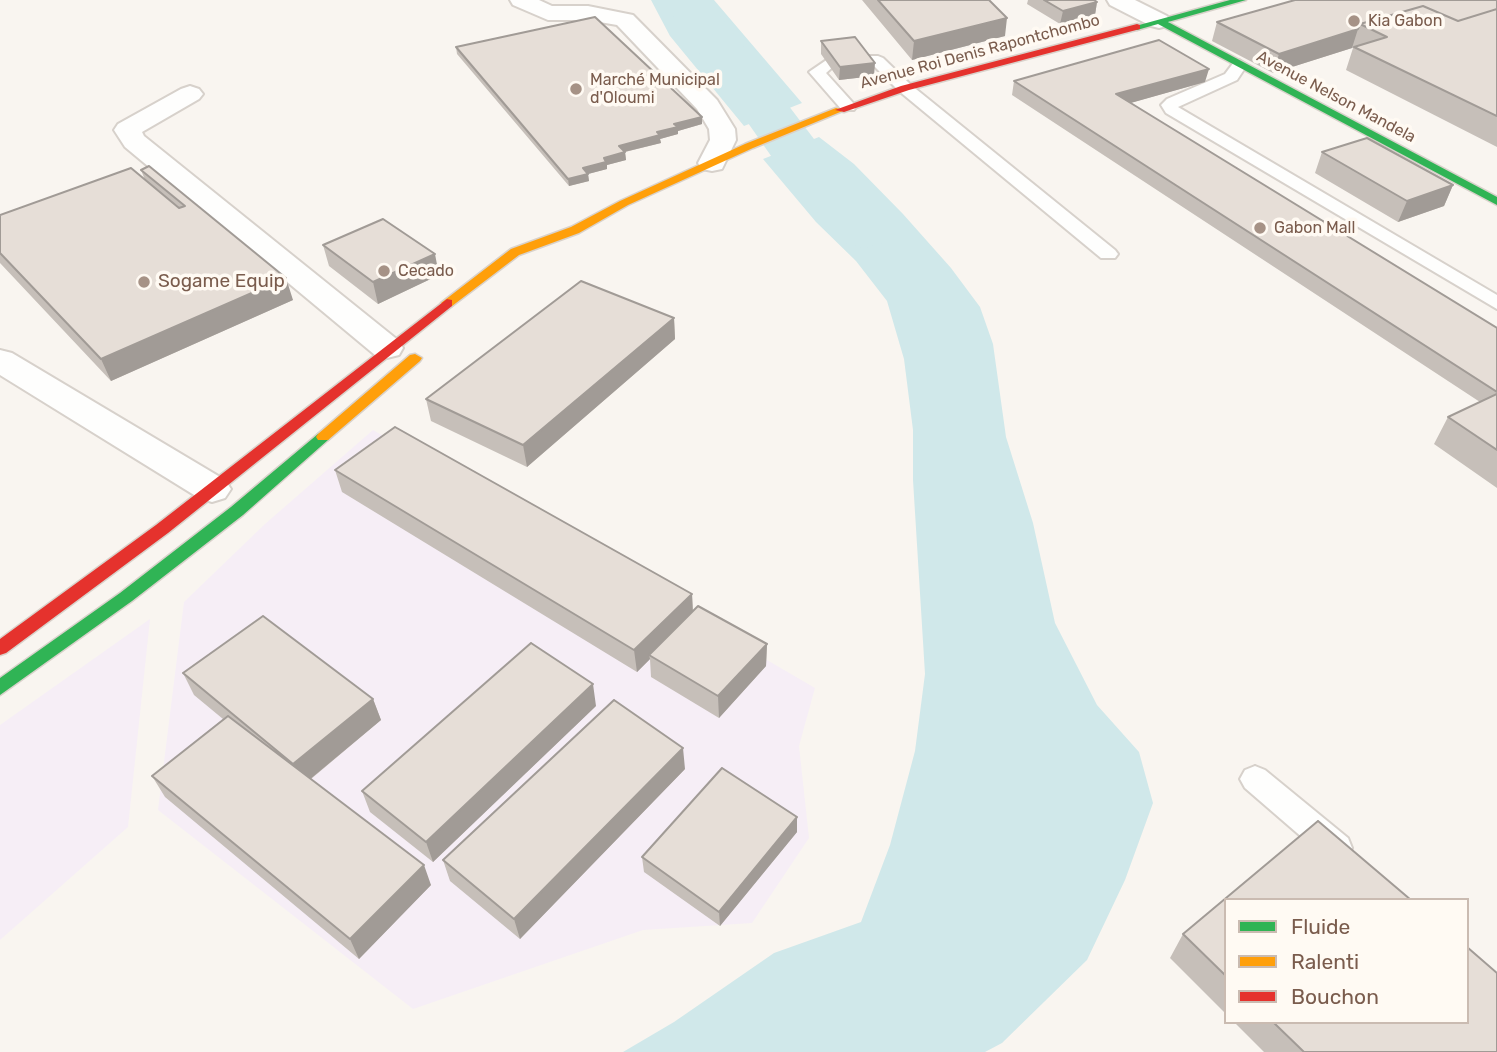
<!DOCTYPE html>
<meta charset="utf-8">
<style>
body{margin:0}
#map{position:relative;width:1497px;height:1052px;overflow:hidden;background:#f9f5f0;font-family:Rubik,sans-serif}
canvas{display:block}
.legend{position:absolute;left:1224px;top:898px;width:245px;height:126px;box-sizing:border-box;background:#fffaf3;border:2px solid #cabbb1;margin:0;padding:9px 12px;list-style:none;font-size:21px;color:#7a5c4d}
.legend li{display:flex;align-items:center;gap:14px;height:35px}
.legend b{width:35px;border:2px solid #cabbb1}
</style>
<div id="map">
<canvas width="1497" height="1052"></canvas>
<ul class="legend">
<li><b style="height:9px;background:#30b455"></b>Fluide</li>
<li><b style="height:9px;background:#ff9f0a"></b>Ralenti</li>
<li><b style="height:9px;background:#e5322d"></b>Bouchon</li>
</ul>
</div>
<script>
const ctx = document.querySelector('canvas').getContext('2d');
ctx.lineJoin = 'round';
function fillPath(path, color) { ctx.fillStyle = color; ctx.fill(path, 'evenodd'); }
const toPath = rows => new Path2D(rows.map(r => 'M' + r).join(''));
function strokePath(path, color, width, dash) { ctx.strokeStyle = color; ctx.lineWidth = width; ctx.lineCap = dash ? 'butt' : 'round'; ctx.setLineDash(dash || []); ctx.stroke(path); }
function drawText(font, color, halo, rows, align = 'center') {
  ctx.font = font + ' Rubik,sans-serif'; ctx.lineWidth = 7; ctx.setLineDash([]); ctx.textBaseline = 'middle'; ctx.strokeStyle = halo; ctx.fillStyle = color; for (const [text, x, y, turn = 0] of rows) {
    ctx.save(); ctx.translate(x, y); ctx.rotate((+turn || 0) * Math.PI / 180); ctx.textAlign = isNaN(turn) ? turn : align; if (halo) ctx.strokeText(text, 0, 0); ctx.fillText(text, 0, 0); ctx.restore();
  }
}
fillPath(toPath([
 [373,430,815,688,799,746,809,838,752,923,643,930,413,1009,158,810,184,602,265,524],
 [150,619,128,827,0,940,0,725]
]), '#f6eef6');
fillPath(toPath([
 [651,0,714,0,802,103,744,126,670,36],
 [819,137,854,164,903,214,951,268,980,307,993,344,1006,437,1033,523,1055,623,1097,705,1139,752,1153,803,1125,880,1087,960,1002,1043,985,1052,623,1052,674,1022,774,953,861,922,890,845,915,751,925,674,913,480,913,430,904,359,887,301,856,261,816,222,763,159]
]), '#d0e8ea');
fillPath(toPath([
 [662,0,708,0,814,139,885,217,894,230,885,243,864,248,843,243,776,163,662,0]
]), '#d0e8ea');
const lane = toPath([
 [878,56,883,58,911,85,1115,250,1118,254,1115,258,1101,258,899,91,874,66,863,66,855,61,863,56,878,56],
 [828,59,836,64,826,73,854,104,856,107,854,110,842,110,809,72,828,59],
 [1239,60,1247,65,1237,80,1178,107,1497,295,1497,309,1166,113,1161,105,1167,99,1225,74,1234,62,1239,60],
 [1255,766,1265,770,1348,838,1352,848,1348,858,1337,862,1326,858,1245,788,1240,779,1245,770,1255,766]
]);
const street = toPath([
 [510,0,539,0,552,6,588,6,633,15,717,100,735,129,736,140,722,169,712,171,702,169,698,163,710,140,709,129,697,109,617,25,588,20,548,20,513,5,510,0],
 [1107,0,1135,0,1167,16,1170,21,1167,26,1159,28,1151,26,1110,5,1107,0],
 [190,86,199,89,203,94,199,99,142,132,144,136,399,341,403,348,399,355,387,358,375,355,125,147,114,130,118,124,181,89,190,86],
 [0,350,12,353,225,480,231,489,225,498,212,502,199,498,0,375,0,350]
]);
const fast = toPath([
 [1230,0,1246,0,1168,22,1497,197,1497,205,1158,24,1137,30,1132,27,1230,0],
 [323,432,330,437,328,440,243,515,132,601,0,695,0,678,120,593,231,507,318,434,323,432]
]);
const slow = toPath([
 [836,108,845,110,753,148,628,205,579,233,519,255,452,306,447,307,441,303,511,249,571,227,620,201,745,144,836,108],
 [415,354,422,358,420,361,328,440,318,440,316,437,318,434,410,355,415,354]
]);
const jam = toPath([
 [1137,24,1140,25,1140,29,909,90,844,112,835,110,901,86,1137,24],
 [447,299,452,300,452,306,168,533,6,653,0,655,0,639,156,525,447,299]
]);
strokePath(lane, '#d7d1cb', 4);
strokePath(street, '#d7d1cb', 4);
strokePath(fast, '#d9d2cb', 3);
strokePath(slow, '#d9d2cb', 3);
strokePath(jam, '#d9d2cb', 3);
fillPath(lane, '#fefefd');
fillPath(street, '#fefefd');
fillPath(fast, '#30b455');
fillPath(slow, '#ff9f0a');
fillPath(jam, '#e5322d');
fillPath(toPath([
 [862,0,989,0,1005,36,912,60],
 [1028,0,1094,0,1097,2,1095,15,1060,24,1027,4],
 [1497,0,1497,147,1346,70,1353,48,1352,48,1273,73,1212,41,1217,22],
 [821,41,874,76,839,80,821,54],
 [456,47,702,117,702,124,678,131,678,134,660,139,661,143,625,152,626,160,607,165,607,169,588,174,589,181,569,186,457,54],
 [1014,81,1205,82,1130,103,1497,328,1497,488,1434,444,1448,417,1480,402,1012,95],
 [1322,152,1453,185,1444,206,1398,222,1315,173],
 [149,166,293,300,111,381,0,263,0,215,145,180,141,170],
 [323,245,439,275,378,304,329,266],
 [674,318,675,339,527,467,431,421,426,399],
 [335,470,692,594,693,611,767,644,766,666,719,718,651,677,650,659,637,672,342,492],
 [183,673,373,699,381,720,311,779,431,885,359,959,165,797,152,776,223,719,194,695],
 [596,706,433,862,370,812,362,791],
 [685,769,520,939,450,881,443,860],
 [797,817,797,832,720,926,644,872,642,857],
 [1226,900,1226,1014,1170,958,1183,934],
 [1234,1022,1467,1022,1497,1052,1264,1052]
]), '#c6bfb9');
fillPath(toPath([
 [1097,2,1095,15,1060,24,1063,11],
 [1007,18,1005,36,912,60,914,41],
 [1358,29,1352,48,1273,73,1279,54],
 [875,63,874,76,839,80,840,67],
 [1209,69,1205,82,1113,108,1116,94],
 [702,117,702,124,678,131,678,134,660,139,661,143,620,153,619,146,657,132,674,124],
 [625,152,626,160,607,165,607,169,588,174,589,181,569,186,568,179,583,168,604,158],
 [1453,185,1444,206,1398,222,1407,201],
 [435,254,439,275,378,304,373,282],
 [286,278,293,300,111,381,101,359],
 [674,318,675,339,527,467,523,445],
 [692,594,693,616,649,655,650,659,637,672,634,650],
 [767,644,766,666,719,718,718,696],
 [593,684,596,706,433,862,426,842],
 [373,699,381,720,303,785,293,764],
 [683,748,685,769,520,939,514,919],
 [797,817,797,832,720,926,719,912],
 [424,865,431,885,359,959,350,939]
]), '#a19b96');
const building = toPath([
 [878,0,989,0,1007,18,914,41,878,0],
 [1044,0,1094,0,1097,2,1063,11,1044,0],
 [1295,0,1497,0,1497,9,1458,21,1423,6,1360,24,1358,29,1279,54,1217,22,1295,0],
 [1423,6,1458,21,1497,9,1497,116,1354,47,1387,37,1360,24,1423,6],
 [595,17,702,117,674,124,678,127,657,132,660,135,619,146,625,152,604,158,606,162,583,168,588,174,568,179,456,47,595,17],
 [855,37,875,63,840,67,821,41,855,37],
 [1159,40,1209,69,1116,94,1497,328,1497,392,1014,81,1159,40],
 [1367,138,1453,185,1407,201,1322,152,1367,138],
 [149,166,286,278,101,359,0,253,0,215,131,168,179,208,185,206,141,170,149,166],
 [383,219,435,254,373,282,323,245,383,219],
 [581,281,674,318,523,445,426,399,581,281],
 [1497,394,1497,450,1448,417,1497,394],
 [395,427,692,594,634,650,335,470,395,427],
 [698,606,767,644,718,696,649,655,698,606],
 [263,616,373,699,293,764,183,673,263,616],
 [531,643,593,684,426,842,362,791,531,643],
 [614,700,683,748,514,919,443,860,614,700],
 [228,716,424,865,350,939,152,776,228,716],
 [722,768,797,817,719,912,642,857,722,768],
 [1318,821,1411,900,1226,900,1226,976,1183,934,1318,821],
 [1467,947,1497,973,1497,1052,1304,1052,1273,1022,1467,1022,1467,947]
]);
fillPath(building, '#e6ded7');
strokePath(building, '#a19b96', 2);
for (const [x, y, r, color] of [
 [1354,21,7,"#a69286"],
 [576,89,7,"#a69286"],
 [1260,228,7,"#a69286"],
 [384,271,7,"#a69286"],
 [144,282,7,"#a69286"]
]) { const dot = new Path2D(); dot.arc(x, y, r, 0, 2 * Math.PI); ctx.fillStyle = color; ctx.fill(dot); strokePath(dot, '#fffaf3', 2.5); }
drawText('16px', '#7a5c4d', '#fffaf3', [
 ["Kia Gabon",1368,21],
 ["Marché Municipal",590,80],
 ["d'Oloumi",590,98],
 ["Gabon Mall",1274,228],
 ["Cecado",398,271]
], 'left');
drawText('16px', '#7a5c4d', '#fffaf3', [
 ["Avenue Roi Denis Rapontchombo",980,52,-15],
 ["Avenue Nelson Mandela",1336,97,28]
]);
drawText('19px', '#7a5c4d', '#fffaf3', [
 ["Sogame Equip",158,282]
], 'left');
</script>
